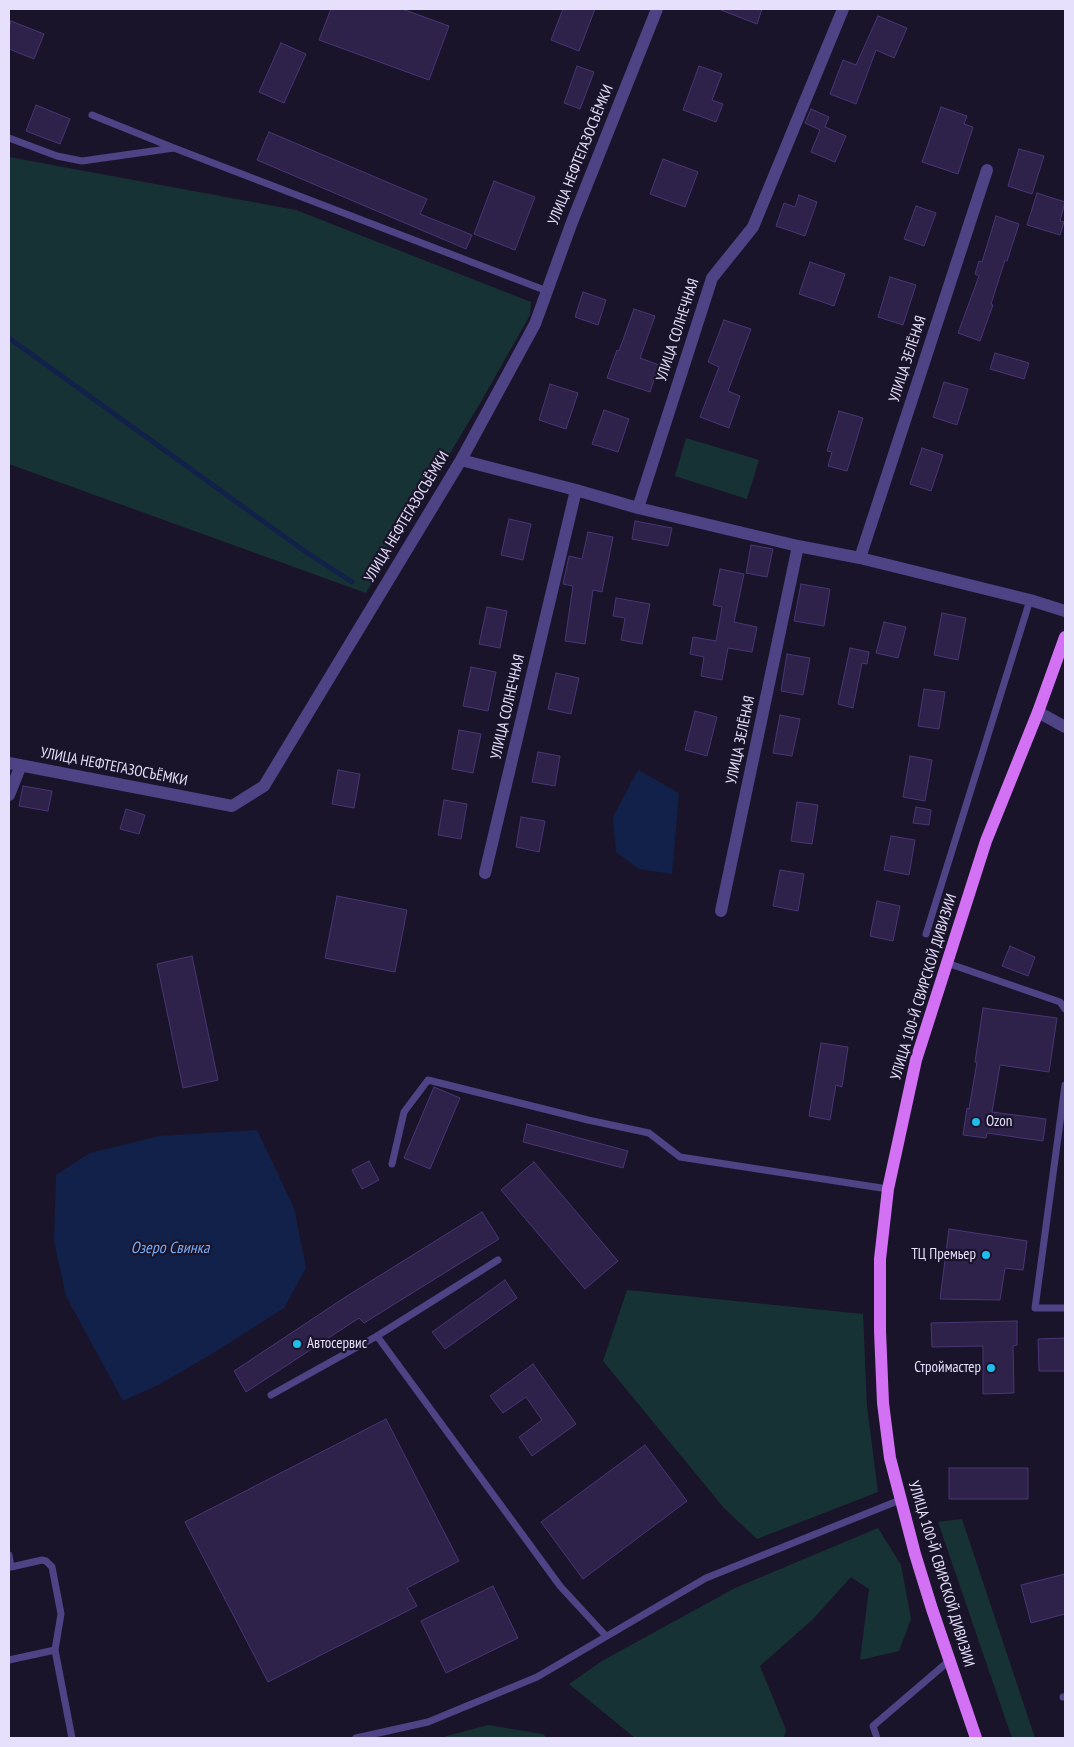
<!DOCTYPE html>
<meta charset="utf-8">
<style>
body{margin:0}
#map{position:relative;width:1074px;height:1747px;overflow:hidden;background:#1a142b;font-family:"PT Sans Narrow",sans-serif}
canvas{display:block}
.frame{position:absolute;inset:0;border:10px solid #e7e0fc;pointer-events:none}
</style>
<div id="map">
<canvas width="1074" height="1747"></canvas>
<div class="frame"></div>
</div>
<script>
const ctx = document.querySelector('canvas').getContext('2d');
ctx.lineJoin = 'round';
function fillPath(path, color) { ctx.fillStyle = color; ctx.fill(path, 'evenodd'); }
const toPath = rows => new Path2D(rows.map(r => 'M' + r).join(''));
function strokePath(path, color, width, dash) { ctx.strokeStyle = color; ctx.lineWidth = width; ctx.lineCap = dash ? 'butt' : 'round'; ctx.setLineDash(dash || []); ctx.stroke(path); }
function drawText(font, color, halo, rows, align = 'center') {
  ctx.font = font + ' "PT Sans Narrow",sans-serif'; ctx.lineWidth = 4.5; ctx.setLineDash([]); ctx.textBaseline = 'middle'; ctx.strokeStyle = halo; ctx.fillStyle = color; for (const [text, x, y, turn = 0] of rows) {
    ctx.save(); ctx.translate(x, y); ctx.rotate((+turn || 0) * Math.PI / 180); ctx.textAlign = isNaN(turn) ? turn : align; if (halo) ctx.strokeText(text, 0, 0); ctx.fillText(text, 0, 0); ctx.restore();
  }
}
fillPath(toPath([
 [9,157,296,210,531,302,530,315,482,400,366,593,9,464],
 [686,438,759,460,747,499,675,476],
 [627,1290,863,1314,867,1407,878,1492,757,1539,724,1508,603,1361],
 [962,1519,1035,1738,1012,1738,938,1522],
 [878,1528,901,1565,911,1619,899,1651,860,1660,869,1589,851,1577,813,1619,760,1666,786,1730,784,1738,635,1738,569,1684,602,1661,735,1588],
 [488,1725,543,1734,547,1738,440,1738]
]), '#173234');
fillPath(toPath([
 [638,770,679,793,672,874,639,869,616,852,613,817],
 [257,1130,294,1208,306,1268,284,1308,210,1355,160,1384,123,1401,66,1296,54,1241,56,1175,90,1153,159,1136]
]), '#12214a');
strokePath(toPath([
 [9,338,303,550,352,582]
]), '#12214a', 5);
const building = toPath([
 [331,9,402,9,449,26,429,80,319,40,331,9],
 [563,9,595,9,579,51,551,40,563,9],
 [721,9,762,9,757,24,721,10,721,9],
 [878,16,907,28,894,58,876,50,856,104,830,94,843,60,856,65,878,16],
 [11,21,44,34,34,59,9,49,9,28,11,21],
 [281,43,306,54,284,103,259,92,281,43],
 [577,66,594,72,580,109,564,103,577,66],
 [699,66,722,74,712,100,723,104,716,122,683,110,699,66],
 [36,105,70,119,60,144,26,131,36,105],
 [941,107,967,116,964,124,973,127,958,174,922,162,941,107],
 [811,109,829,117,825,127,846,136,835,162,811,152,820,130,805,123,811,109],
 [269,132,427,199,420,214,472,235,466,249,257,160,269,132],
 [1019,149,1044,156,1032,194,1008,186,1019,149],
 [663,159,698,172,685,207,650,194,663,159],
 [494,181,535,197,515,250,474,234,494,181],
 [1037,193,1065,202,1060,221,1064,222,1060,235,1027,225,1037,193],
 [799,195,817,202,805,236,776,226,784,203,795,207,799,195],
 [916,206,936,213,924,246,904,239,916,206],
 [996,216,1019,224,1007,261,1005,260,991,304,993,305,980,341,958,333,979,276,975,274,979,261,982,262,996,216],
 [810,262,845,274,834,306,799,294,810,262],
 [890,277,916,285,903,325,878,317,890,277],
 [583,292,606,300,598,325,575,317,583,292],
 [634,309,655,316,640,358,659,365,650,392,607,378,617,350,619,351,634,309],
 [724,320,751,329,728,391,740,396,729,428,700,417,719,367,708,362,724,320],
 [995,353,1029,363,1024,379,990,369,995,353],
 [944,382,968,389,957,425,933,417,944,382],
 [550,384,578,393,566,429,539,420,550,384],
 [604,410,629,419,618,452,592,444,604,410],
 [839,411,863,418,847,471,828,466,832,452,827,451,839,411],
 [922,448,943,455,931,491,910,484,922,448],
 [509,519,531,524,523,560,501,555,509,519],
 [635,521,672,528,668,546,632,539,635,521],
 [588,532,613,537,602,592,593,590,585,644,565,641,573,586,563,584,569,556,582,559,588,532],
 [751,545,773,549,767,577,746,573,751,545],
 [720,569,744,574,734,622,757,627,752,652,728,648,722,680,701,676,704,657,690,654,693,637,716,641,722,607,713,605,720,569],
 [801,584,830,589,824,626,794,621,801,584],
 [616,598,650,604,642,644,621,640,625,618,613,616,616,598],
 [487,607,507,611,500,648,479,644,487,607],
 [942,613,966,618,958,660,934,655,942,613],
 [884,622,906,627,898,658,876,653,884,622],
 [850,648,869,652,867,664,862,663,853,708,838,704,850,648],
 [787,654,810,658,803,695,781,691,787,654],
 [471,667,496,672,488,711,463,706,471,667],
 [556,673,579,678,571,714,548,709,556,673],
 [924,689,945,692,939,729,918,726,924,689],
 [695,711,717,717,707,756,685,750,695,711],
 [780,715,800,719,792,756,773,753,780,715],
 [459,730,481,734,473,773,452,769,459,730],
 [538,752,560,756,555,786,532,782,538,752],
 [910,756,932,760,925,801,903,797,910,756],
 [338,770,360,774,354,808,332,804,338,770],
 [23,786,52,791,48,811,19,806,23,786],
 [444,800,467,804,461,839,438,835,444,800],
 [797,802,818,805,812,844,791,841,797,802],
 [916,807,931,810,929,825,913,823,916,807],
 [126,809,145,815,139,834,120,829,126,809],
 [521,817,545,821,539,852,516,847,521,817],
 [891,836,915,840,909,875,884,870,891,836],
 [780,870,804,874,798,911,773,906,780,870],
 [337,896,407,910,395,972,325,958,337,896],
 [877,901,900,906,893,941,870,936,877,901],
 [1010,946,1035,957,1028,976,1002,966,1010,946],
 [192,956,218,1080,183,1088,157,964,192,956],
 [983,1008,1057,1018,1049,1072,1000,1065,992,1112,1046,1119,1043,1141,987,1133,986,1138,963,1135,967,1108,969,1109,977,1062,975,1062,983,1008],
 [821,1043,848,1047,842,1087,836,1085,830,1120,809,1116,821,1043],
 [434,1087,460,1098,430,1169,404,1158,434,1087],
 [527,1124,628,1151,623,1168,523,1142,527,1124],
 [369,1161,379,1180,362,1189,352,1170,369,1161],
 [534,1162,618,1261,585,1289,501,1190,534,1162],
 [482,1212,499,1239,364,1323,359,1318,246,1392,234,1371,347,1296,482,1212],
 [949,1229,1027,1241,1023,1270,1005,1268,1000,1300,940,1299,949,1229],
 [505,1280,517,1298,445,1349,432,1332,505,1280],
 [1017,1321,1017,1345,1013,1346,1014,1393,983,1394,983,1346,932,1347,931,1323,1017,1321],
 [1065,1338,1065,1371,1039,1371,1038,1339,1065,1338],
 [533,1364,576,1424,532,1456,519,1437,542,1420,526,1397,503,1413,490,1396,533,1364],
 [386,1419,459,1561,407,1588,417,1606,268,1682,185,1522,386,1419],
 [645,1445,687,1501,583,1579,541,1522,645,1445],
 [949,1468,1028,1468,1028,1499,949,1499,949,1468],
 [1065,1574,1065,1614,1031,1623,1021,1585,1065,1574],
 [493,1586,518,1638,446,1673,421,1621,493,1586]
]);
fillPath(building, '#2e214a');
strokePath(building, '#493674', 1);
strokePath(toPath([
 [92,115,174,148,547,291],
 [9,138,57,156,82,161,174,148],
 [926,934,1030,600],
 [947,963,1060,1002,1065,1009],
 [1065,1085,1035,1308,1065,1308],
 [392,1164,404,1112,428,1080,588,1120,649,1133,680,1157,888,1189],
 [498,1260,377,1336,560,1586,606,1636],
 [271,1395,377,1336],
 [9,1555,11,1567,42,1560,46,1561,52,1567,61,1614,55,1650],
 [9,1660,55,1650,72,1738],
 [1063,1697,1065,1697],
 [356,1738,428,1722,537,1677,706,1578,900,1500],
 [877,1738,873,1726,950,1660]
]), '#4d4385', 7);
strokePath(toPath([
 [461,460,576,490,638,508,798,546,860,558,1030,600,1065,611],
 [638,508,712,278,753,227,843,9],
 [860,558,987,170],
 [1038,712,1065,727],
 [9,763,232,806,264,786,461,460,535,324,572,222,657,9],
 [9,795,21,765],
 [485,873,576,490],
 [721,911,798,546]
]), '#4d4385', 12);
strokePath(toPath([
 [976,1738,932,1609,915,1554,890,1458,883,1403,880,1331,880,1259,888,1189,916,1060,986,841,1038,712,1065,637]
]), '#d271f3', 12);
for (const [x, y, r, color] of [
 [976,1122,5,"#1dbeec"],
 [986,1255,5,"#1dbeec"],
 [297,1344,5,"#1dbeec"],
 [991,1368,5,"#1dbeec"]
]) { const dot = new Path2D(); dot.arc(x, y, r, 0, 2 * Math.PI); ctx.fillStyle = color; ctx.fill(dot); strokePath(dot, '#1a142b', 2); }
drawText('15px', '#e7e0fc', '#1a142b', [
 ["УЛИЦА НЕФТЕГАЗОСЪЁМКИ",581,155,-68],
 ["УЛИЦА СОЛНЕЧНАЯ",678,330,-72],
 ["УЛИЦА ЗЕЛЁНАЯ",908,359,-72],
 ["УЛИЦА НЕФТЕГАЗОСЪЁМКИ",407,517,-59],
 ["УЛИЦА СОЛНЕЧНАЯ",508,707,-77],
 ["УЛИЦА ЗЕЛЁНАЯ",741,740,-78],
 ["УЛИЦА НЕФТЕГАЗОСЪЁМКИ",114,767,11],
 ["УЛИЦА 100-Й СВИРСКОЙ ДИВИЗИИ",924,987,-73],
 ["УЛИЦА 100-Й СВИРСКОЙ ДИВИЗИИ",941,1574,73]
]);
drawText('15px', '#e7e0fc', '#1a142b', [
 ["Ozon",986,1122],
 ["ТЦ Премьер",976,1255,"right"],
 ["Автосервис",307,1344],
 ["Строймастер",981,1368,"right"]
], 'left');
drawText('italic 16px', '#77abf3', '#1a142b', [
 ["Озеро Свинка",170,1248]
]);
</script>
